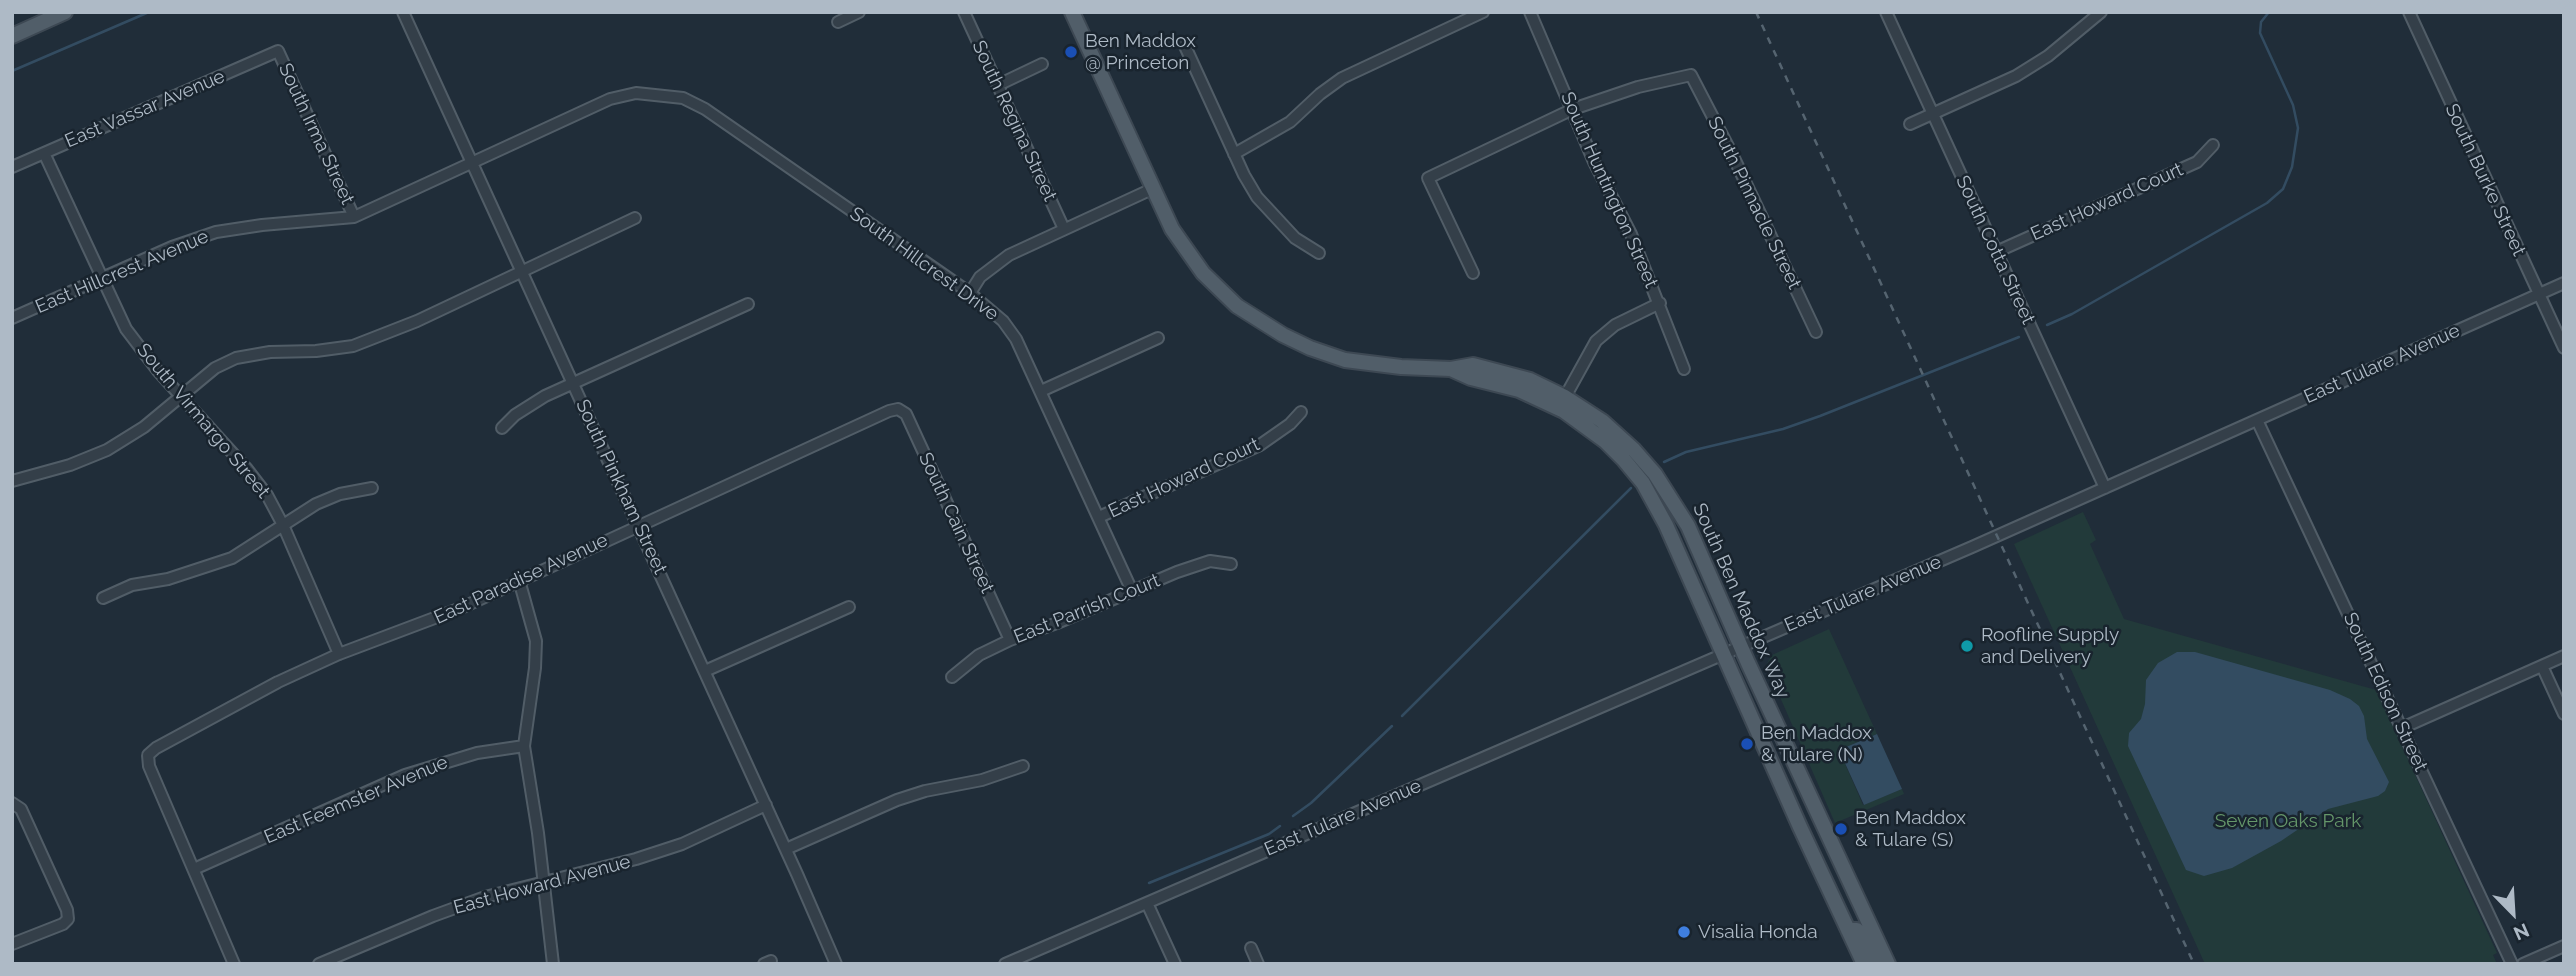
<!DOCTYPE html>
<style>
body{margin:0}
#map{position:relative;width:2576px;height:976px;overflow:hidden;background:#202d39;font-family:Raleway,sans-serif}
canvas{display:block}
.frame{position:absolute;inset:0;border:14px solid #aebac6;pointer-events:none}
.north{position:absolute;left:2478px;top:878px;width:70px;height:70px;-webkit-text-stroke:5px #19242e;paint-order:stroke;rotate:156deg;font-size:19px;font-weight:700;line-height:28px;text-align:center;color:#aebac6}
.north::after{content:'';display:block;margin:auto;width:24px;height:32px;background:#aebac6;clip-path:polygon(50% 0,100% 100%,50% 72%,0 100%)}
</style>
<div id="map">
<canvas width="2576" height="976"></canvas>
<div class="frame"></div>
<div class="north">N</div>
</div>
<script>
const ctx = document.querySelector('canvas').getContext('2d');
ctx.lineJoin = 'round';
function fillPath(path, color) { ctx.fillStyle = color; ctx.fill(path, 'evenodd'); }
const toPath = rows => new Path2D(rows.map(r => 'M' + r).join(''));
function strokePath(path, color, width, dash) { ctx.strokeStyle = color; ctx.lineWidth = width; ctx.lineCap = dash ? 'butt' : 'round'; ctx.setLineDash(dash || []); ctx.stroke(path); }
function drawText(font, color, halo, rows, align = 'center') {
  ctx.font = font + ' Raleway,sans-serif'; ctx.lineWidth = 5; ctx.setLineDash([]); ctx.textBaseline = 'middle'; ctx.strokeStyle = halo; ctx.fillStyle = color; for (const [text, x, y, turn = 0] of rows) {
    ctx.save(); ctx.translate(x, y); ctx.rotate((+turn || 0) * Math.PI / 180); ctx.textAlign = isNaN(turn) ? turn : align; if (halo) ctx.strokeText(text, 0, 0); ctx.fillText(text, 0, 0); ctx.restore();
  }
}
fillPath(toPath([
 [2083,512,2096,540,2090,544,2124,619,2376,690,2497,953,2493,955,2497,964,2205,964,2014,544],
 [1829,629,1877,734,1839,750,1863,805,1902,789,1904,794,1835,823,1766,665,1772,655]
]), '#223a3a');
fillPath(toPath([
 [2177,652,2195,652,2330,690,2350,699,2359,706,2364,716,2367,739,2389,782,2385,791,2378,796,2328,809,2281,841,2232,868,2204,876,2186,870,2128,746,2129,733,2141,719,2145,704,2146,680,2158,663],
 [1877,734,1902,789,1864,805,1839,750]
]), '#334c61');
strokePath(toPath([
 [12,71,149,12],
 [2047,325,2072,314,2267,203,2283,189,2292,167,2298,128,2293,105,2260,33,2261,22,2269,12],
 [1664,462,1686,452,1783,429,1820,416,2019,337],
 [1402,716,1631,488],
 [1293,816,1311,803,1392,726],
 [1149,883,1269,834,1280,826]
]), '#334c61', 2.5);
const minor = toPath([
 [403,12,797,874,836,964],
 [964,12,1064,229],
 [1530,12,1594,162,1631,234,1684,369],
 [1886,12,2105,488],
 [2409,12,2564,348],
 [838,22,859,12],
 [1184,44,1244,175,1257,197,1295,238,1319,253],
 [998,85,1042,64],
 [1910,124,2016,76,2048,56,2101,12],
 [44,153,126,329,158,371,247,469,267,495,283,525,339,654],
 [1234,154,1290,122,1320,94,1342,78,1483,12],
 [12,167,278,51,354,217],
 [1996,252,2197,162,2213,145],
 [1473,273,1428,178,1573,109,1638,87,1691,75,1733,156,1816,332],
 [970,293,980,277,1009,255,1152,189],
 [12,318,172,247,216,232,262,225,354,217,610,99,636,93,683,98,705,109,970,293,1003,321,1016,339,1132,591],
 [1041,391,1158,338],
 [1565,397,1596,341,1615,325,1660,303],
 [2257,420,2512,964],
 [502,428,515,415,545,396,748,304],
 [12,481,70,465,107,450,144,427,215,368,236,358,270,352,316,351,353,346,417,321,635,218],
 [1099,517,1260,445,1290,424,1301,412],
 [519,580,536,641,535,668,524,746,538,833,553,964],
 [103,598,132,585,168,579,232,558,316,504,340,494,372,488],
 [2542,666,2564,714],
 [705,671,849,607],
 [952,677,979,655,1010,640,1057,623,1177,572,1210,561,1231,564],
 [2402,728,2564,656],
 [12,803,21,809,67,910,68,919,63,924,12,944],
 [786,849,897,800,925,791,982,780,1023,766],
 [194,869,405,775,477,753,524,746],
 [1147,903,1175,964],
 [1251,948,1258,964],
 [234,964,149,766,148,755,156,748,278,682,339,654,461,608,889,411,898,409,906,414,1010,640],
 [319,964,433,916,485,897,636,859,682,844,766,805],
 [764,964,771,961],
 [1005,964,1972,547,2564,283],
 [2523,964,2564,946]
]);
const major = toPath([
 [1072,12,1172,229,1203,273,1237,306,1283,335,1310,348,1345,360,1401,367,1451,369,1473,365,1530,380,1565,397,1602,421,1634,450,1655,474,1688,526,1748,663,1888,964],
 [12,36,65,12],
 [1451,369,1471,378,1519,390,1564,411,1605,441,1624,460,1643,483,1666,525,1800,827,1864,964],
 [1848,930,1857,930,1861,935,1875,964]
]);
strokePath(minor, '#515d67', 14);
strokePath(major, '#3d4853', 18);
strokePath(minor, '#343f49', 10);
strokePath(major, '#515e69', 14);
strokePath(toPath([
 [1756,12,2194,964]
]), '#556470', 2.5, [7, 7]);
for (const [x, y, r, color] of [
 [1071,52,7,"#1a4fb4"],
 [1967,646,7,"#0f9aa8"],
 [1747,744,7,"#1a4fb4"],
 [1841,829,7,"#1a4fb4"],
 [1684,932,7,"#3f7fe0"]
]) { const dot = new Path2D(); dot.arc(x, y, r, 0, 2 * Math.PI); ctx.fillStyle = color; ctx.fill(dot); strokePath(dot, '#19242e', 2.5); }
drawText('19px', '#aebac6', '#19242e', [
 ["Ben Maddox",1085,41],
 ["@ Princeton",1085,63],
 ["Roofline Supply",1981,635],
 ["and Delivery",1981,657],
 ["Ben Maddox",1761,733],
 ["& Tulare (N)",1761,755],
 ["Ben Maddox",1855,818],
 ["& Tulare (S)",1855,840],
 ["Visalia Honda",1698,932]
], 'left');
drawText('19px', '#aebac6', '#19242e', [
 ["East Vassar Avenue",145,109,-23],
 ["South Regina Street",1014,121,65],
 ["South Irma Street",316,134,65],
 ["South Burke Street",2485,180,65],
 ["South Huntington Street",1609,190,66],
 ["East Howard Court",2107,202,-24],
 ["South Pinnacle Street",1754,203,64],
 ["South Cotta Street",1995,250,65],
 ["South Hillcrest Drive",924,264,36],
 ["East Hillcrest Avenue",122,272,-23],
 ["East Tulare Avenue",2382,364,-24],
 ["South Virmargo Street",203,421,50],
 ["East Howard Court",1184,478,-25],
 ["South Pinkham Street",621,487,65],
 ["South Cain Street",956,523,65],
 ["East Paradise Avenue",521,579,-25],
 ["East Tulare Avenue",1863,594,-23],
 ["South Ben Maddox Way",1741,601,66],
 ["East Parrish Court",1087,609,-22],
 ["South Edison Street",2385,692,65],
 ["East Feemster Avenue",356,800,-23],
 ["East Tulare Avenue",1343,818,-23],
 ["East Howard Avenue",542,885,-15]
]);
drawText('19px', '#65976a', '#19242e', [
 ["Seven Oaks Park",2288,821]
]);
</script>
